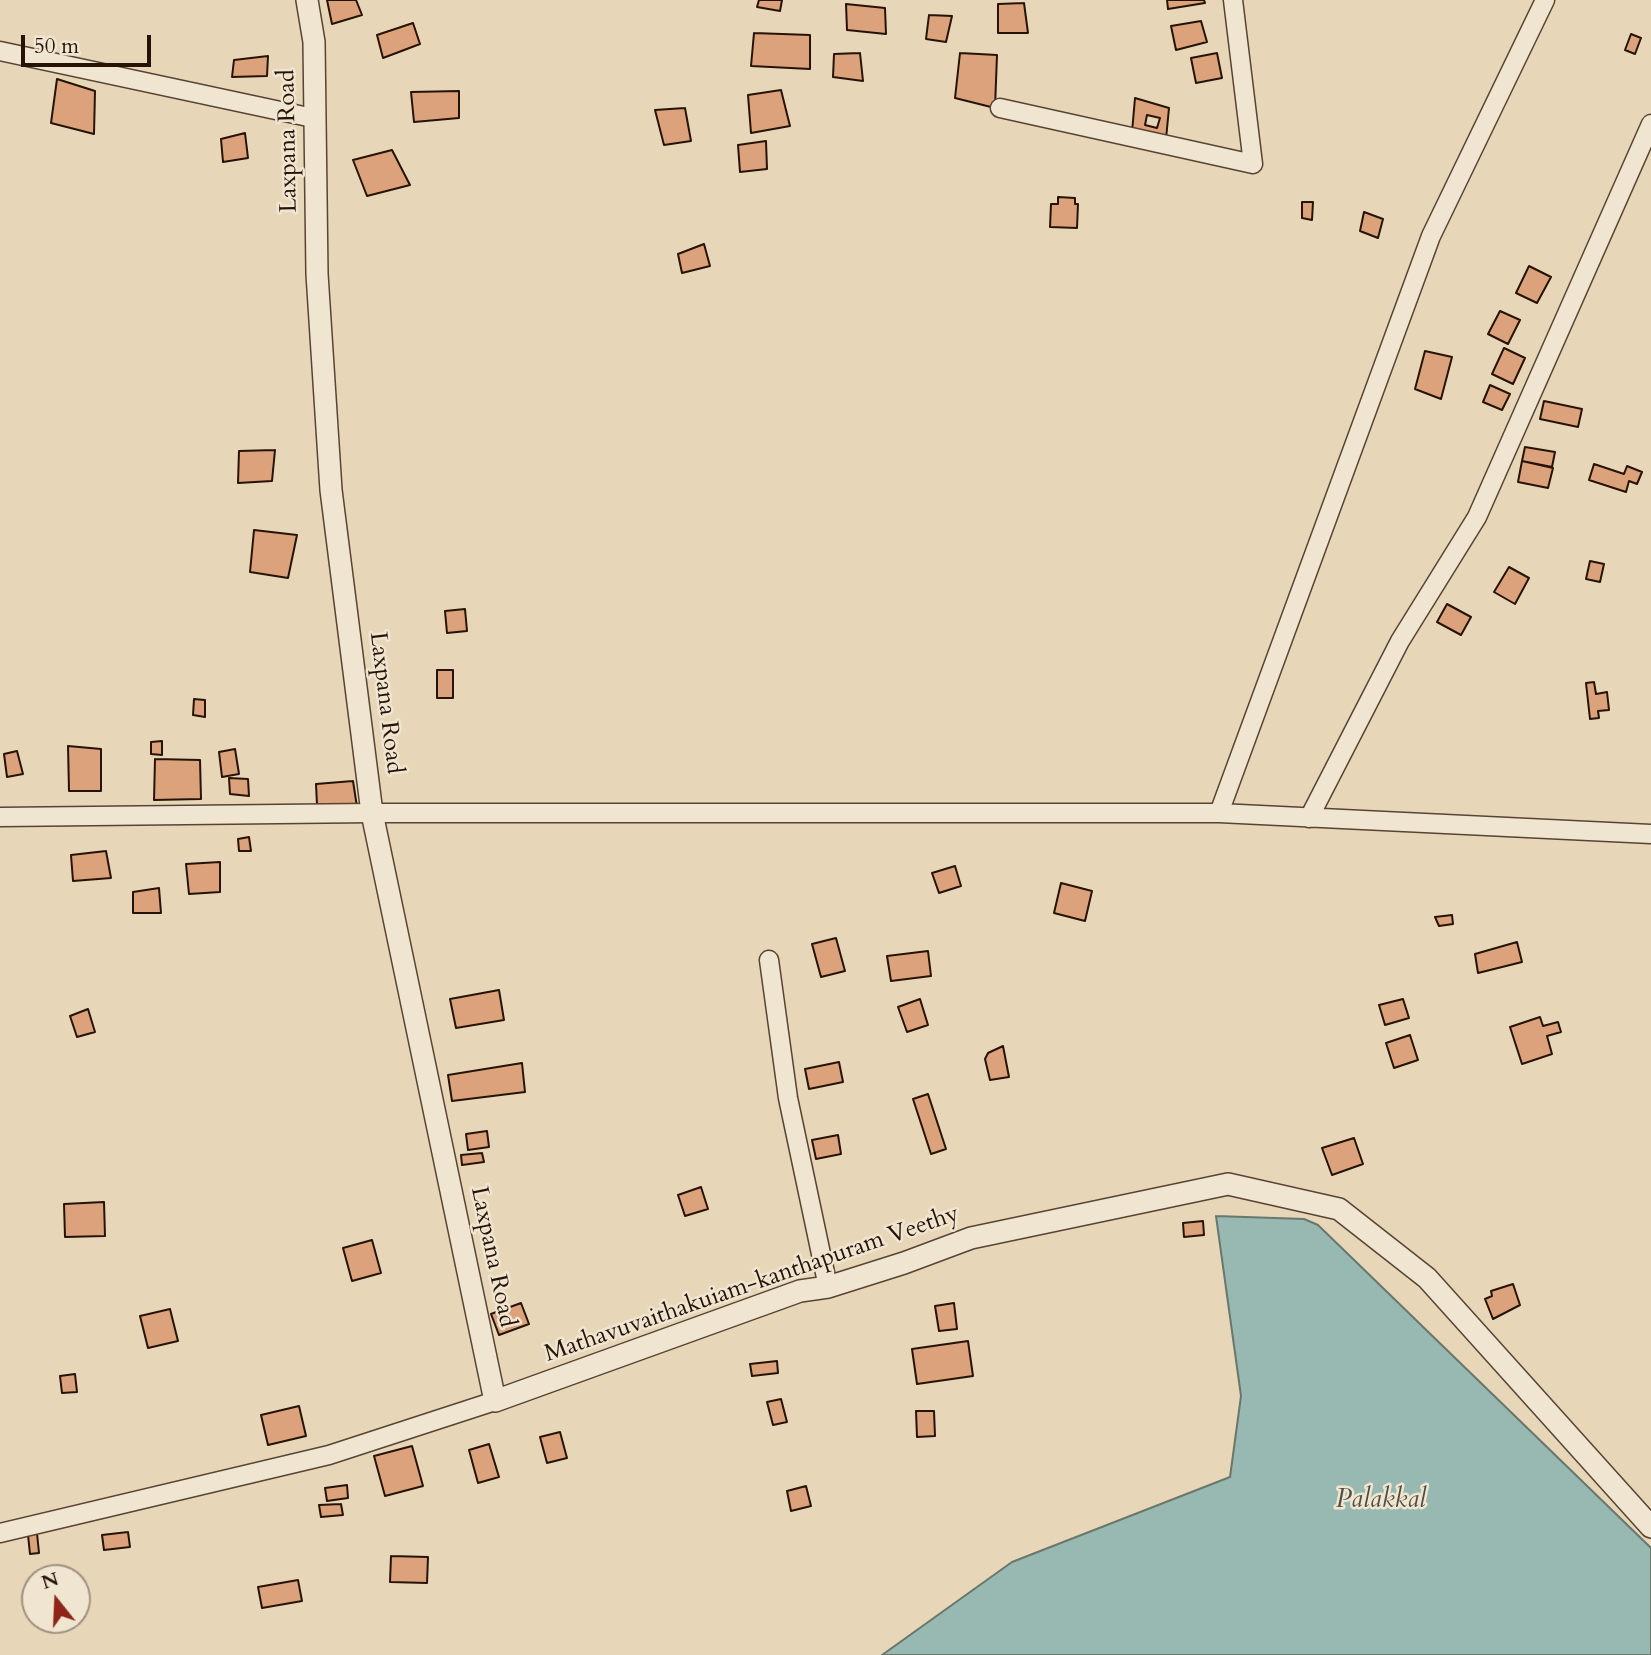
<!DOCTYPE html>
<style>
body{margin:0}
#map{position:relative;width:1651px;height:1655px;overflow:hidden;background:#e7d7b8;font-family:Cardo,serif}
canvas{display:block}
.north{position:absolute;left:21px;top:1564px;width:70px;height:70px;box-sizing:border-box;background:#efe5d1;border:2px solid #9f9180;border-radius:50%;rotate:342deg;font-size:19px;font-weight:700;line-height:28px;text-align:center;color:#271306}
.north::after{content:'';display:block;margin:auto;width:24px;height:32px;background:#8f2418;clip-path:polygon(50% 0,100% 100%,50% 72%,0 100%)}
.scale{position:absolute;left:21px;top:35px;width:130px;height:32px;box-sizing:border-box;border:4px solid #271306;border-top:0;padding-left:9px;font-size:21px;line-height:24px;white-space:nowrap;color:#271306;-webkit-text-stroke:5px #efe5d1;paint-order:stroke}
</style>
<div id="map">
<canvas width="1651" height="1655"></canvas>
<div class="north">N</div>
<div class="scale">50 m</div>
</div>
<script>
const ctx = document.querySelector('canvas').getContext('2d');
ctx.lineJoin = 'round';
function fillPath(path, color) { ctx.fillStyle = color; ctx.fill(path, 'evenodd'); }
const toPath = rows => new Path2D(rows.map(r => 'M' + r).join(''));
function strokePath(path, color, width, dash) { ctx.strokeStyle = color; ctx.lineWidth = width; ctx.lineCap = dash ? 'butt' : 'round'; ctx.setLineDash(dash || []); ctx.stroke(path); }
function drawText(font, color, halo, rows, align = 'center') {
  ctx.font = font + ' Cardo,serif'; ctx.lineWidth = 5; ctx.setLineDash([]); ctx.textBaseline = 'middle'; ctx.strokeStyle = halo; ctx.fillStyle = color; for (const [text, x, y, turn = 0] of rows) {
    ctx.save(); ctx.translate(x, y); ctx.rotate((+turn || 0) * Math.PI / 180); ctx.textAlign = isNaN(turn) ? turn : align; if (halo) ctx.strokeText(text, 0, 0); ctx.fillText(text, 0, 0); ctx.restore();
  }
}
const water = toPath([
 [1216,1216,1304,1219,1318,1225,1651,1548,1651,1655,882,1655,1012,1562,1230,1477,1241,1396,1216,1216]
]);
fillPath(water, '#97b9b1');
strokePath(water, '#6a776d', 2);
const building = toPath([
 [327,0,356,0,362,15,332,24,327,0],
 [759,0,782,0,780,11,757,7,759,0],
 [1167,0,1204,0,1205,3,1168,9,1167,0],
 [1024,3,1028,33,998,33,998,4,1024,3],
 [846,4,885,8,886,34,847,30,846,4],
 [929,15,952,16,946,42,926,39,929,15],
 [1201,21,1207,42,1176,50,1171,26,1201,21],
 [413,23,420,44,383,58,377,35,413,23],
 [754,33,810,35,810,69,751,66,754,33],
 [1631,34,1641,38,1635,54,1625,50,1631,34],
 [860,53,863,81,833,77,834,54,860,53],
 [960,53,997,55,995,108,955,98,960,53],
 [1217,53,1222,78,1196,83,1191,58,1217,53],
 [268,56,267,76,232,77,234,60,268,56],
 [57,79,95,91,94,134,51,123,57,79],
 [781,90,790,126,751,133,748,95,781,90],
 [459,91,459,118,414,122,411,92,459,91],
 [1135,98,1169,108,1166,139,1132,132,1135,98],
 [685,108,691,141,664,145,655,110,685,108],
 [1147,115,1160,118,1157,128,1145,125,1147,115],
 [245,133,248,158,223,162,221,139,245,133],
 [766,141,767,169,740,172,738,145,766,141],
 [392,150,410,185,367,196,353,160,392,150],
 [1058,197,1075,198,1075,204,1078,204,1077,228,1050,227,1051,204,1058,204,1058,197],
 [1302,202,1313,202,1312,220,1302,218,1302,202],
 [1364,212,1383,219,1378,238,1360,231,1364,212],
 [704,244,710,266,682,273,678,254,704,244],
 [1529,266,1551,277,1537,303,1516,293,1529,266],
 [1500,311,1520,320,1508,344,1488,334,1500,311],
 [1504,348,1525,358,1513,384,1492,374,1504,348],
 [1425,351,1452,357,1441,399,1415,389,1425,351],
 [1490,385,1510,394,1502,410,1483,402,1490,385],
 [1544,401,1582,409,1578,427,1540,419,1544,401],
 [1525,447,1555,452,1552,467,1522,461,1525,447],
 [275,450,272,481,238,483,239,451,275,450],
 [1522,461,1553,468,1548,488,1518,482,1522,461],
 [1594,464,1624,474,1627,466,1642,472,1637,484,1629,481,1626,492,1589,480,1594,464],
 [254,530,297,535,288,578,250,572,254,530],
 [1590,561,1604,564,1600,582,1586,579,1590,561],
 [1509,567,1529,578,1515,604,1494,592,1509,567],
 [1447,604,1471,617,1461,635,1437,622,1447,604],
 [465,609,467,631,447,633,445,611,465,609],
 [437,670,453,670,453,698,437,698,437,670],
 [1594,682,1596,694,1607,692,1609,710,1598,711,1599,718,1590,719,1586,683,1594,682],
 [194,699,205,700,205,717,193,715,194,699],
 [162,741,162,755,151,754,151,742,162,741],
 [68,746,101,749,101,791,69,791,68,746],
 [235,749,239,774,222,777,219,752,235,749],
 [17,751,23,774,7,777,4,754,17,751],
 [155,759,200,760,201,799,154,800,155,759],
 [229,778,248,779,249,796,230,794,229,778],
 [353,781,357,807,317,805,316,784,353,781],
 [249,837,251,851,239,851,238,839,249,837],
 [106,851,111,878,73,881,71,855,106,851],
 [220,862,220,892,189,894,186,864,220,862],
 [955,866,961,886,939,893,932,873,955,866],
 [1061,883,1092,891,1085,921,1054,913,1061,883],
 [159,888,161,913,133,913,133,892,159,888],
 [1452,915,1453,924,1439,926,1435,917,1452,915],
 [836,938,845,971,821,977,812,944,836,938],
 [1517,942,1522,962,1478,973,1475,954,1517,942],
 [928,951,931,976,891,981,887,956,928,951],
 [499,990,504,1020,456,1028,450,999,499,990],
 [920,999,928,1025,907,1032,898,1007,920,999],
 [1403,999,1409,1018,1385,1025,1379,1005,1403,999],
 [88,1009,95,1032,77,1037,70,1016,88,1009],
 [1540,1017,1543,1026,1558,1022,1561,1032,1547,1036,1552,1054,1522,1064,1510,1027,1540,1017],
 [1410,1035,1418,1060,1394,1068,1386,1043,1410,1035],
 [1003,1046,1009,1077,990,1080,985,1059,988,1053,1003,1046],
 [839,1062,843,1082,809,1089,805,1069,839,1062],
 [522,1063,525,1092,452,1101,448,1075,522,1063],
 [928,1094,946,1149,931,1154,913,1099,928,1094],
 [487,1131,489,1147,468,1150,466,1134,487,1131],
 [838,1135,841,1154,816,1159,812,1140,838,1135],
 [1354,1138,1363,1164,1332,1175,1322,1148,1354,1138],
 [482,1153,484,1162,462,1165,461,1155,482,1153],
 [701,1187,708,1209,685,1216,678,1195,701,1187],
 [104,1202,105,1236,65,1237,64,1204,104,1202],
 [1203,1221,1204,1235,1184,1237,1183,1223,1203,1221],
 [372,1240,381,1273,352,1281,343,1248,372,1240],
 [1513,1284,1520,1305,1493,1319,1485,1299,1492,1296,1491,1291,1513,1284],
 [521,1303,529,1324,499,1335,491,1314,521,1303],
 [954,1303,957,1329,939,1331,935,1306,954,1303],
 [170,1309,178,1341,148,1348,140,1316,170,1309],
 [968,1341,973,1376,917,1384,912,1349,968,1341],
 [777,1361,778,1373,752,1376,750,1364,777,1361],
 [75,1374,77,1392,62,1393,60,1376,75,1374],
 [781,1399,787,1422,773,1425,767,1402,781,1399],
 [299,1406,306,1436,268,1445,261,1415,299,1406],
 [916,1411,934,1411,935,1436,917,1437,916,1411],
 [560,1432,567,1458,547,1463,540,1437,560,1432],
 [489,1444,499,1477,478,1483,469,1450,489,1444],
 [412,1446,423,1486,385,1496,374,1456,412,1446],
 [347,1485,348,1498,327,1501,325,1488,347,1485],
 [806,1486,811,1506,791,1511,787,1491,806,1486],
 [341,1504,343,1515,321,1517,319,1505,341,1504],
 [128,1532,130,1547,104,1550,102,1535,128,1532],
 [37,1533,39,1553,30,1554,28,1535,37,1533],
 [391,1556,428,1557,427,1583,390,1582,391,1556],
 [298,1580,302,1601,262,1608,258,1587,298,1580]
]);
fillPath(building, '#dba27c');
strokePath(building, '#271306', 2);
const minor = toPath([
 [0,51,313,118],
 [1000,108,1253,164,1233,0],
 [1219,813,1651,834],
 [0,817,372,813,1219,813,1431,236,1545,0],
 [1309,818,1400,641,1477,517,1651,124],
 [769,960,788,1098,828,1287],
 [0,1533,329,1455,495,1401]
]);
const tertiary = toPath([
 [307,0,314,42,317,274,331,490,372,813,495,1401,800,1291,828,1287,904,1263,971,1238,1228,1184,1339,1209,1427,1278,1651,1527]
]);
strokePath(minor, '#574432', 21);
strokePath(tertiary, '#574432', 24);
strokePath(minor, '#efe5d1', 18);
strokePath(tertiary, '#efe5d1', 21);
drawText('24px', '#271306', '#efe5d1', [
 ["Laxpana Road",289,141,-91],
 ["Laxpana Road",385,703,83],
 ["Laxpana Road",492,1257,78],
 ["Mathavuvaithakuiam-kanthapuram Veethy",752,1285,-19]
]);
drawText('italic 26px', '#4e4d42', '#efe5d1', [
 ["Palakkal",1381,1501]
]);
</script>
